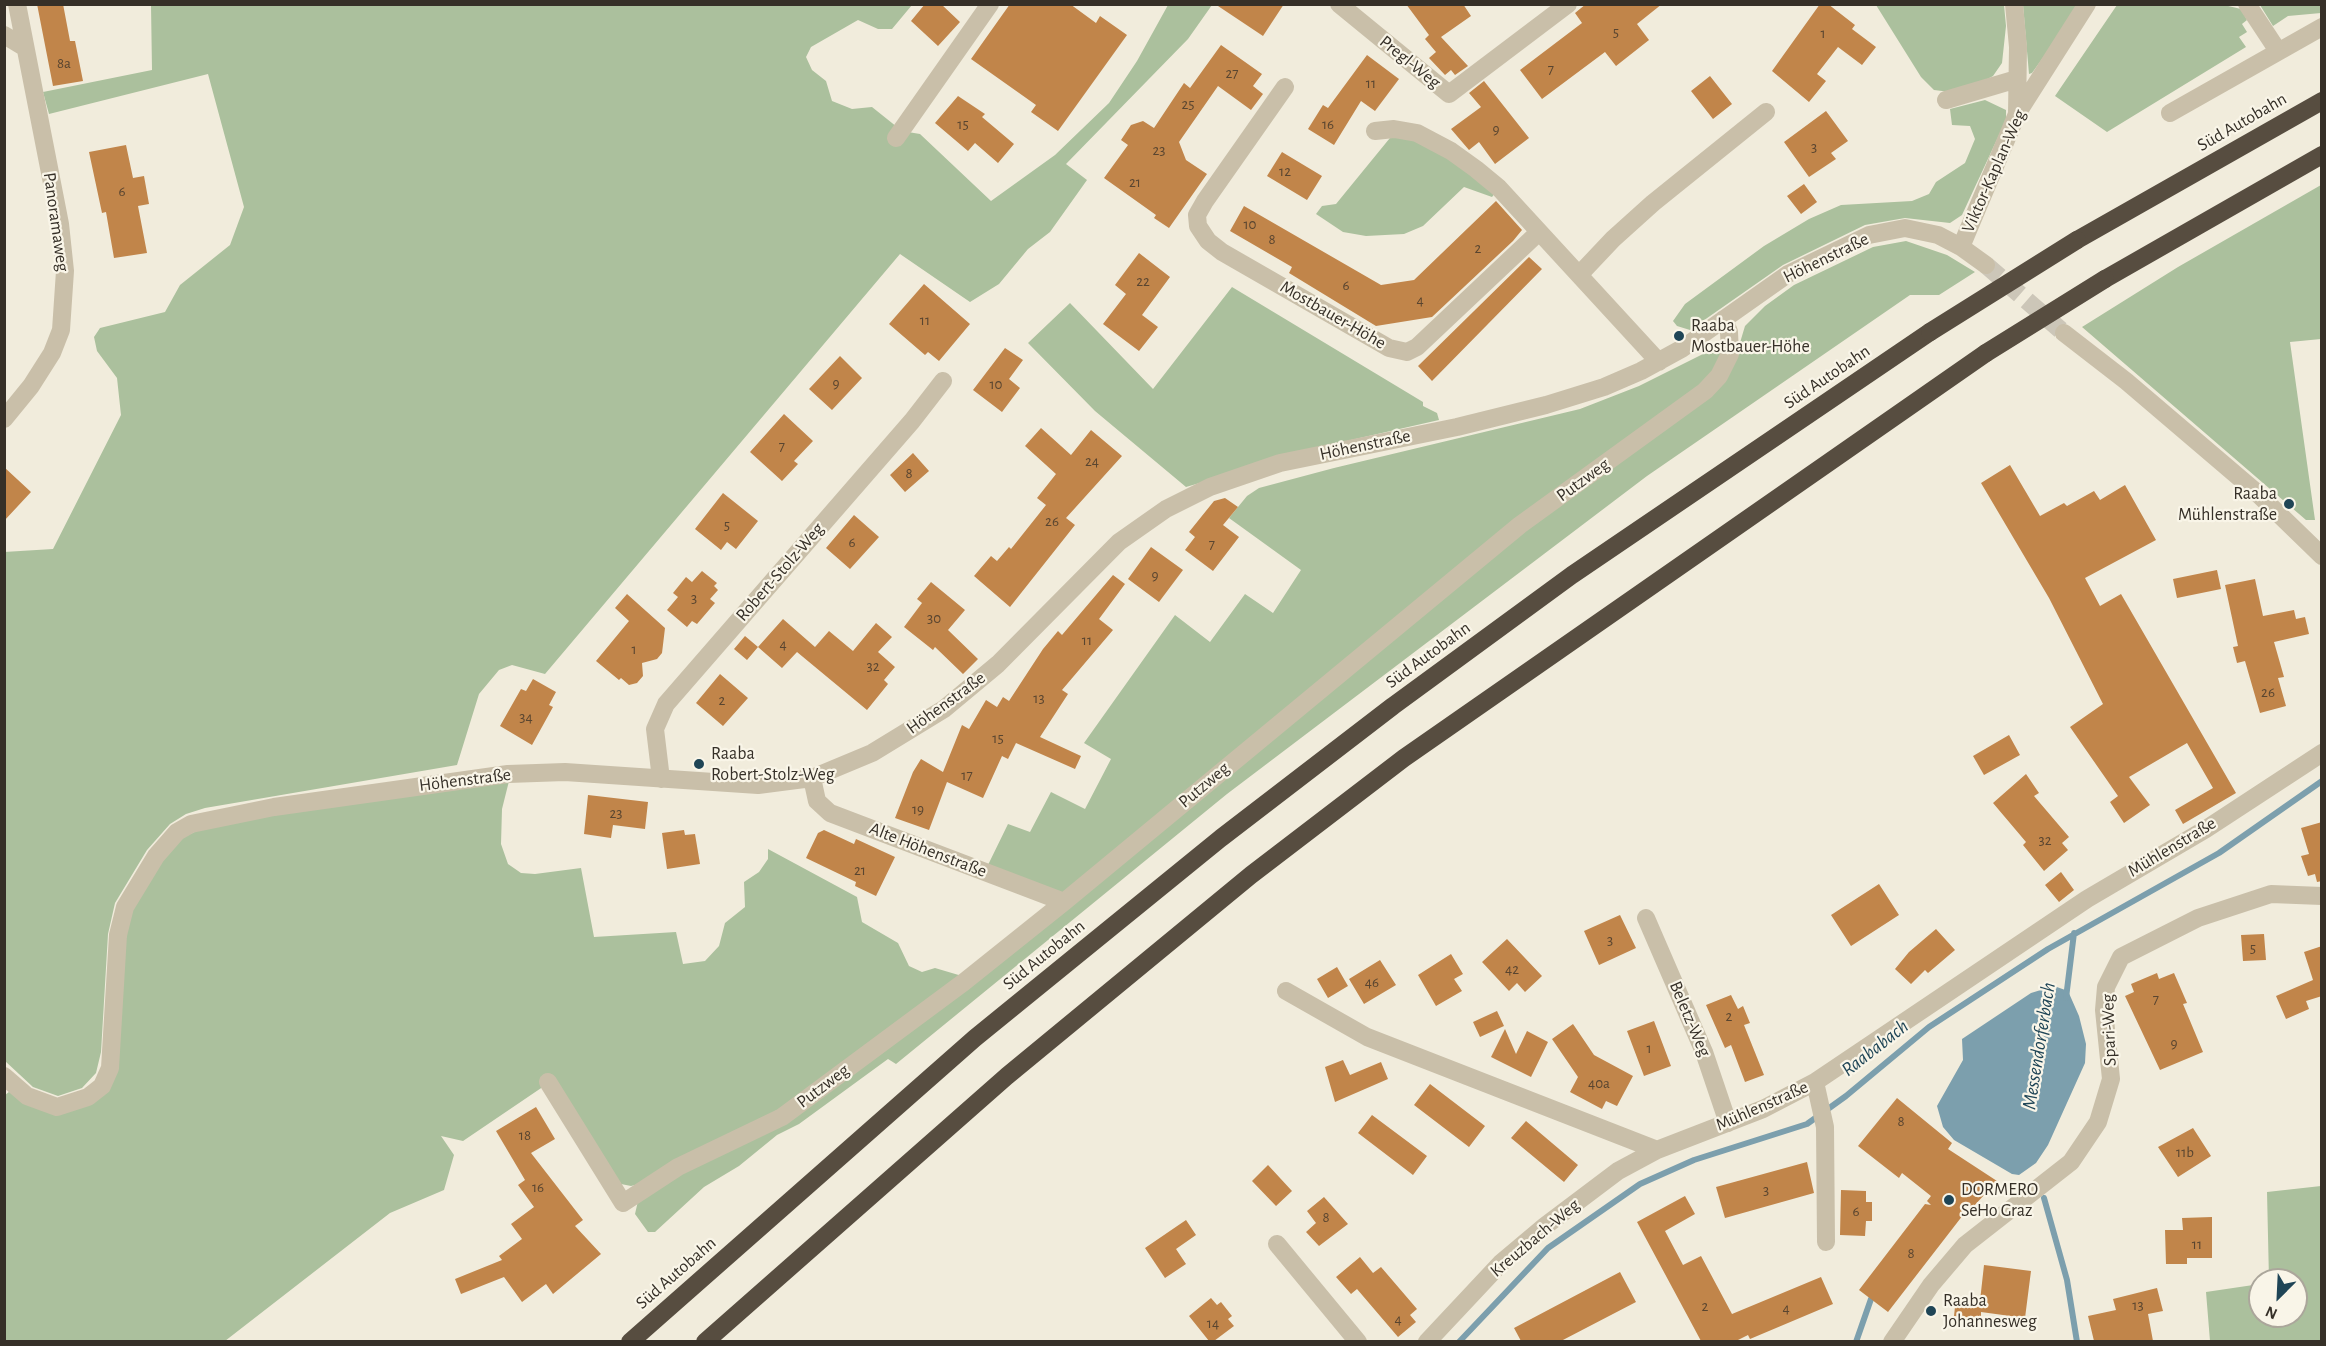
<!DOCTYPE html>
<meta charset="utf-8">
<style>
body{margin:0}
#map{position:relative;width:2326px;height:1346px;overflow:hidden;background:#f1ecdc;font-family:"Alegreya Sans",sans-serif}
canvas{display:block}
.frame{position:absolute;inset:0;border:6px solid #363028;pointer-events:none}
.north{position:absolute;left:2248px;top:1268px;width:60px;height:60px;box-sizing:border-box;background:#f9f5e8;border:2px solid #aba69b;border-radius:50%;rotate:204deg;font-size:16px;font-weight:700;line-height:24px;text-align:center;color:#363028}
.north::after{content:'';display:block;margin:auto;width:21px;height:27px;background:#1f4556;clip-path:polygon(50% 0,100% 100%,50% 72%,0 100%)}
</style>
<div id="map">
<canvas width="2326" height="1346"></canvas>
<div class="frame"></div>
<div class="north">N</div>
</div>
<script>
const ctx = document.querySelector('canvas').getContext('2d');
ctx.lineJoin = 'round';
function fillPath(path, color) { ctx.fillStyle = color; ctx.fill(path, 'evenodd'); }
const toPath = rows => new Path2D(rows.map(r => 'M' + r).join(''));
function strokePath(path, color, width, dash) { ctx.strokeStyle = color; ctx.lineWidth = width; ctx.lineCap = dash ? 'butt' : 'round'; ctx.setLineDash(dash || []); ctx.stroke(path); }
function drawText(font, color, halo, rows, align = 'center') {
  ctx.font = font + ' "Alegreya Sans",sans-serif'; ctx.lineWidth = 4.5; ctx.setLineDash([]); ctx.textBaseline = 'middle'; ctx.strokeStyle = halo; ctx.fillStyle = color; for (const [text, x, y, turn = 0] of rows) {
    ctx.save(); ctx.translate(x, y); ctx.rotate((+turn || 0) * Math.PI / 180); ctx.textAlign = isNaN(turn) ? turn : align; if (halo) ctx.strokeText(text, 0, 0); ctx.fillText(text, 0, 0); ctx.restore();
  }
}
fillPath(toPath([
 [151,5,912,5,892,29,878,29,858,20,811,47,806,57,812,70,826,81,832,101,852,109,872,107,902,131,920,134,991,201,1055,155,1109,103,1137,61,1168,5,1212,5,1188,39,1066,164,1087,180,1050,232,1028,249,999,284,970,302,900,254,545,674,512,665,499,670,479,694,457,765,205,808,186,814,170,824,147,850,115,903,108,934,101,1052,96,1073,82,1088,58,1096,33,1087,5,1061,4,552,53,549,121,415,117,378,97,351,94,337,100,328,165,312,180,285,230,245,244,207,208,74,49,114,43,92,152,70],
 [1876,5,2004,5,2006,26,2002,63,1993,76,1973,87,1950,92,1934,90,1921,77],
 [2023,5,2081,5,2032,73,2029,74],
 [2117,5,2224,5,2241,9,2247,20,2242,24,2247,32,2239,37,2246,47,2107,132,2055,96],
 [2260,5,2321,5,2321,13,2288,16,2273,26],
 [1985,100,2006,110,2006,120,1962,215,1950,223,1905,218,1865,225,1783,265,1690,330,1677,326,1673,321,1685,304,1764,246,1809,219,1841,205,1912,201,1929,194,1936,182,1965,163,1975,139,1970,126,1952,125,1950,109],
 [1394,133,1416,136,1496,192,1492,197,1464,187,1423,226,1404,234,1366,236,1343,232,1316,214,1322,206,1336,204],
 [2321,185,2321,339,2290,342,2315,520,2306,520,2082,327,2178,267],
 [1906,241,1947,255,1975,272,1939,295,1910,295,1647,476,1227,794,896,1064,888,1059,799,1124,777,1135,739,1166,704,1187,655,1232,648,1232,635,1214,638,1201,650,1188,768,1129,1736,356,1745,326,1765,306,1794,285,1873,247],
 [1232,287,1423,402,1423,406,1437,413,1439,420,1329,445,1186,487,1095,411,1028,343,1070,303,1153,389],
 [1713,349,1720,353,1722,358,1714,373,1060,897,987,867,1008,824,1030,832,1051,792,1085,809,1111,759,1084,743,1175,615,1210,642,1245,594,1273,613,1301,570,1229,518,1247,496,1259,488,1334,468,1580,409,1639,386],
 [509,781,502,809,501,844,508,864,521,873,535,874,581,868,594,937,676,932,683,964,705,961,719,946,725,923,745,907,744,882,759,872,768,859,768,849,857,897,862,922,898,943,909,966,922,972,935,968,962,976,798,1099,639,1184,631,1186,621,1184,553,1080,463,1141,441,1136,454,1155,444,1190,390,1213,225,1341,5,1341,4,1096,10,1091,23,1101,99,1098,131,909,161,860,182,838,209,825],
 [2321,1186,2321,1341,2210,1341,2206,1292,2260,1284,2260,1316,2296,1316,2296,1280,2269,1280,2267,1192]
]), '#abc09d');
fillPath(toPath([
 [2054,986,2068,991,2079,1016,2086,1044,2085,1063,2048,1145,2036,1163,2019,1175,2012,1174,1954,1140,1943,1127,1937,1106,1963,1060,1962,1039,2031,993]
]), '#7c9fad');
strokePath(toPath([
 [2066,998,2074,933],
 [2044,1198,2067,1280,2077,1342],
 [1459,1342,1548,1248,1640,1184,1694,1160,1807,1124,1846,1096,1929,1027,2048,949,2219,853,2322,781],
 [1856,1342,1871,1299]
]), '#7c9fad', 6);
fillPath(toPath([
 [37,4,63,4,70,41,75,41,83,81,53,86],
 [925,4,941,4,960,22,938,46,911,21],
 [1010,4,1070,4,1096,23,1100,16,1127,35,1058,131,1031,112,1036,105,971,59],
 [1215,4,1284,4,1263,36],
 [1406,4,1463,4,1471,16,1441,37,1468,66,1455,75,1451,70,1445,75,1429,58,1436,52,1425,39,1429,35],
 [1586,4,1662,4,1637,24,1649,40,1616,66,1605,52,1542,99,1520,70,1582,23,1575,13],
 [1820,4,1828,4,1855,25,1852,29,1876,47,1862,65,1838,47,1817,74,1826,81,1809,102,1772,71],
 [1221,45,1262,74,1253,86,1263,94,1251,110,1218,86,1179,142,1186,160,1207,174,1169,228,1154,218,1156,215,1104,178,1128,145,1121,140,1131,125,1143,121,1154,128,1184,83,1190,88],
 [1367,55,1399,79,1375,111,1361,101,1334,145,1308,129,1323,105,1328,108],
 [1710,76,1732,104,1713,119,1691,91],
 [1484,81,1529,138,1495,164,1479,142,1469,150,1451,129,1481,107,1469,93],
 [958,96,985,114,982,117,1014,144,998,163,975,143,968,151,935,123],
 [1826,111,1848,141,1831,153,1836,159,1809,177,1784,142],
 [126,145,133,178,144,176,149,204,138,206,147,253,114,258,106,212,102,213,89,152],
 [1282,152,1322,176,1307,200,1267,176],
 [1804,184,1817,202,1801,214,1787,196],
 [1496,201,1522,230,1513,241,1432,317,1376,326,1289,273,1292,267,1230,231,1244,206,1381,285,1414,280],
 [1139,253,1170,277,1142,315,1158,327,1139,351,1103,324,1126,294,1115,285],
 [1529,257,1542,269,1432,381,1418,366],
 [924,284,970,324,939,361,928,352,925,355,889,324],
 [1005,348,1023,360,1009,379,1020,388,1002,412,973,390],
 [840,356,862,378,832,410,809,389],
 [784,414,813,441,794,461,798,464,782,481,750,452],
 [1041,428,1071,455,1091,430,1122,456,1066,518,1075,525,1010,607,974,576,991,556,997,561,1009,547,1011,549,1046,505,1037,498,1056,474,1025,446],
 [913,453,929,471,905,492,890,475],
 [2010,465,2040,516,2064,503,2067,506,2094,491,2100,500,2125,485,2156,540,2085,578,2100,606,2121,594,2236,793,2183,824,2175,810,2213,788,2187,743,2129,777,2150,805,2124,823,2110,802,2118,796,2070,727,2103,704,2049,598,1981,483],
 [4,467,31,492,4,521],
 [723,493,758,521,736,549,727,542,721,550,695,529],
 [1225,498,1238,507,1223,525,1239,537,1213,571,1185,550,1195,537,1189,532,1214,501],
 [854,515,879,537,850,569,826,548],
 [1151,547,1183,570,1159,602,1128,579],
 [2217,570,2221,589,2177,598,2173,579],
 [702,571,717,583,714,586,718,590,710,599,715,603,697,624,692,621,687,627,667,610,678,597,673,593,686,577,692,582],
 [1113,575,1125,584,1099,619,1113,630,1062,690,1068,694,1040,737,1081,756,1075,769,1016,743,1008,759,1002,756,983,798,947,782,929,830,895,818,913,772,921,759,943,772,962,725,969,729,986,700,997,707,1003,697,1009,701,1043,649,1058,631,1062,635],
 [2255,579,2263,616,2294,610,2296,619,2305,617,2309,634,2274,642,2284,677,2278,678,2286,706,2260,713,2245,661,2237,663,2233,647,2238,646,2225,585],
 [931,582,965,610,948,630,978,659,963,674,935,647,933,650,904,627,922,603,917,599],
 [627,594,665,628,662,653,657,659,642,663,643,676,637,683,629,685,621,678,619,680,596,661,629,621,615,608],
 [783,619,815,647,829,631,853,651,876,623,892,637,878,652,895,667,884,680,888,684,867,710,797,652,782,668,758,647],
 [745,636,758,647,747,660,734,649],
 [720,674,748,698,723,726,696,703],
 [533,679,556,692,549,705,553,707,532,745,500,726,521,689,526,691],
 [2009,735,2020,755,1984,775,1973,756],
 [2026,774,2039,793,2034,796,2069,837,2062,843,2068,850,2044,871,2023,845,2026,842,1993,803],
 [588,795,648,802,645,829,613,825,611,838,584,834],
 [2322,822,2322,881,2317,882,2315,874,2308,876,2301,856,2309,854,2301,828],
 [684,830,685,835,695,834,700,864,667,869,662,833],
 [824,830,854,844,856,839,895,857,876,896,855,886,856,882,806,858,818,833],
 [2061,872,2074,890,2059,902,2045,885],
 [1879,884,1899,915,1851,946,1831,915],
 [1620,915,1636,948,1599,965,1584,931],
 [1936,929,1955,950,1928,973,1925,970,1911,984,1895,969,1909,952],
 [2264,934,2266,960,2243,961,2241,935],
 [1507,939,1542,976,1525,992,1517,983,1509,991,1482,962],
 [2322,946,2322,996,2306,1001,2309,1009,2286,1019,2276,996,2313,980,2304,952],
 [1451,954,1463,974,1454,979,1462,991,1436,1006,1418,975],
 [1380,960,1396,985,1364,1004,1349,979],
 [1337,967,1348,986,1328,998,1317,979],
 [2157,973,2159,979,2174,973,2187,1003,2183,1004,2203,1052,2160,1070,2125,996,2134,992,2131,984],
 [1731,995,1738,1009,1743,1006,1750,1023,1744,1025,1764,1075,1745,1082,1731,1045,1725,1048,1706,1005],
 [1497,1011,1504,1026,1480,1037,1473,1022],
 [1654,1021,1671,1066,1644,1076,1627,1031],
 [1573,1024,1594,1055,1633,1076,1617,1106,1606,1101,1602,1109,1570,1092,1578,1077,1552,1039],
 [1505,1029,1516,1054,1527,1031,1548,1042,1531,1077,1491,1057],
 [1343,1060,1350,1075,1381,1062,1388,1079,1335,1102,1325,1067],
 [1430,1084,1485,1126,1469,1147,1414,1105],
 [1897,1098,1952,1143,1948,1149,1997,1181,1973,1207,1970,1206,1888,1312,1859,1290,1925,1204,1931,1205,1927,1201,1931,1196,1902,1173,1899,1178,1858,1146],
 [536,1107,555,1139,531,1153,583,1220,575,1226,601,1254,553,1294,546,1284,522,1302,504,1277,461,1294,455,1279,502,1260,499,1256,522,1239,511,1224,534,1207,518,1185,525,1180,496,1131],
 [1372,1115,1427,1156,1413,1175,1358,1133],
 [1526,1121,1578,1165,1564,1182,1511,1138],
 [2193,1128,2211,1156,2178,1177,2158,1147],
 [1807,1162,1814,1193,1725,1218,1716,1187],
 [1268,1165,1292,1191,1276,1206,1252,1181],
 [1841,1190,1866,1191,1866,1202,1872,1202,1872,1221,1866,1221,1865,1236,1840,1235],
 [1685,1196,1695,1214,1665,1231,1683,1265,1701,1256,1732,1314,1821,1277,1833,1304,1750,1339,1748,1335,1736,1341,1701,1341,1637,1222],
 [1324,1197,1348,1224,1319,1246,1306,1232,1316,1223,1307,1211],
 [2212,1217,2212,1258,2187,1258,2187,1264,2166,1264,2165,1230,2183,1230,2182,1218],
 [1186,1220,1196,1235,1176,1249,1186,1264,1165,1278,1145,1248],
 [1360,1257,1373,1273,1381,1267,1417,1309,1410,1315,1416,1322,1398,1337,1357,1289,1351,1294,1336,1277],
 [1984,1265,2031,1271,2025,1318,1981,1312,1981,1319,1954,1316,1956,1298,1980,1301],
 [1620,1272,1636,1302,1561,1341,1521,1341,1514,1328],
 [2157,1288,2163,1311,2148,1314,2153,1341,2094,1341,2088,1316,2116,1310,2113,1299],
 [1211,1298,1217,1305,1221,1302,1232,1316,1228,1319,1234,1326,1214,1341,1209,1341,1189,1316]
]), '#c1854a');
strokePath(toPath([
 [1986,265,2064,333]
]), '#ccc6b8', 18, [18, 9]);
strokePath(toPath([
 [1339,4,1449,94,1568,4],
 [2014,4,2018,47,2017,114],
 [2247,4,2278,51],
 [4,35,24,47],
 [1285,87,1205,201,1197,215,1198,226,1208,241,1222,252,1389,348,1407,352,1417,347,1539,232],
 [1946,100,2017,79],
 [2170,113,2322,27],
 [1375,131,1394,129,1417,133,1451,151,1476,169,1499,188,1659,362],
 [896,138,990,4],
 [1961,247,2017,114,2087,4],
 [1579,275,1613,239,1653,203,1766,112],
 [2064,333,2126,381,2255,491,2322,556],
 [4,419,31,386,52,353,61,330,65,271,60,224,17,4],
 [812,778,817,801,830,813,1064,902],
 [661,779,655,729,666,704,912,421,943,381],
 [1646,918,1704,1052,1728,1123],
 [1286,991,1367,1037,1657,1150],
 [4,1076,27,1096,57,1107,88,1097,102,1086,110,1068,118,935,125,907,156,856,177,832,191,824,274,807,508,774,565,772,758,785,812,778,872,753,944,709,998,664,1119,542,1166,509,1210,487,1280,463,1457,427,1546,405,1604,387,1641,371,1683,348,1788,274,1869,235,1905,228,1938,235,1961,247,1986,265],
 [548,1082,623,1203,678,1167,782,1117,964,982,1064,902,1520,525,1705,391,1719,376,1730,354,1729,332,1724,319],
 [1815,1082,1825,1127,1826,1242],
 [1277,1244,1358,1342],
 [1427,1342,1501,1263,1545,1226,1618,1171,1657,1150,1763,1109,1815,1082,2087,899,2206,829,2322,753],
 [1892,1342,1931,1285,1965,1245,2071,1162,2098,1122,2111,1079,2104,1010,2106,987,2121,957,2198,918,2271,894,2322,896]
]), '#c9bfa9', 18);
strokePath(toPath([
 [2077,240,2322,101],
 [2105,279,2322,155],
 [630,1342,975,1038,1221,838,1393,706,1572,575,1930,332],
 [705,1342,1007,1076,1251,875,1404,758,1986,353]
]), '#574d40', 18);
strokePath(toPath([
 [1930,332,2077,240],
 [1986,353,2105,279]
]), '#574d40', 18);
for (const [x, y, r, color] of [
 [1679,336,6,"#1f4556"],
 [2289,504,6,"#1f4556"],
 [699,764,6,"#1f4556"],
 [1949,1200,6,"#1f4556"],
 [1931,1311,6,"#1f4556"]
]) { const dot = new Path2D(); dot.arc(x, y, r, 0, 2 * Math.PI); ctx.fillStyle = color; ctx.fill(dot); strokePath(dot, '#f9f5e8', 2); }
drawText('15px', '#594530', null, [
 ["5",1616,32],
 ["1",1823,33],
 ["8a",64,63],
 ["7",1551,69],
 ["27",1232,73],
 ["11",1371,83],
 ["25",1188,104],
 ["15",963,124],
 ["16",1328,124],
 ["9",1496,129],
 ["3",1814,147],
 ["23",1159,150],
 ["12",1285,171],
 ["21",1135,182],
 ["6",122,191],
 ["10",1250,224],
 ["8",1272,239],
 ["2",1478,248],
 ["22",1143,281],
 ["6",1346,285],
 ["4",1420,300],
 ["11",925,320],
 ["9",836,383],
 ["10",996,384],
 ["7",782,446],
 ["24",1092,461],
 ["8",909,473],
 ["26",1052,521],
 ["5",727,525],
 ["6",852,542],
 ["7",1212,544],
 ["9",1155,575],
 ["3",694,598],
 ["30",934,618],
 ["11",1087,640],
 ["4",783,644],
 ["1",634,649],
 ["32",873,666],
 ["26",2268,692],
 ["13",1039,698],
 ["2",722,700],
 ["34",526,717],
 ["15",998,738],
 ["17",967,775],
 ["19",918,809],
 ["23",616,813],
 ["32",2045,840],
 ["21",860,870],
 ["3",1610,940],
 ["5",2253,948],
 ["42",1512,969],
 ["46",1372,982],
 ["7",2156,999],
 ["2",1729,1016],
 ["9",2174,1043],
 ["1",1649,1048],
 ["40a",1599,1083],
 ["8",1901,1121],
 ["18",525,1135],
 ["11b",2185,1152],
 ["16",538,1187],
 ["3",1766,1190],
 ["6",1856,1211],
 ["8",1326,1217],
 ["11",2197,1244],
 ["8",1911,1253],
 ["13",2138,1305],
 ["2",1705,1306],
 ["4",1786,1308],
 ["4",1398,1319],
 ["14",1213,1323]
]);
drawText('18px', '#363028', '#f9f5e8', [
 ["Pregl-Weg",1410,62,39],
 ["Süd Autobahn",2242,122,-30],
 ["Viktor-Kaplan-Weg",1994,171,-66],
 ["Panoramaweg",56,222,82],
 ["Höhenstraße",1826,258,-26],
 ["Mostbauer-Höhe",1333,315,30],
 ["Süd Autobahn",1827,377,-34],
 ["Höhenstraße",1365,445,-12],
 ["Putzweg",1583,480,-36],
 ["Robert-Stolz-Weg",780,572,-49],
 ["Süd Autobahn",1428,655,-36],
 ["Höhenstraße",946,703,-36],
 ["Höhenstraße",465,780,-7],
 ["Putzweg",1204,785,-40],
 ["Mühlenstraße",2172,847,-31],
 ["Alte Höhenstraße",928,850,21],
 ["Süd Autobahn",1044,955,-39],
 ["Beletz-Weg",1690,1019,67],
 ["Spari-Weg",2109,1030,-92],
 ["Putzweg",823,1086,-37],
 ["Mühlenstraße",1762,1106,-24],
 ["Kreuzbach-Weg",1535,1238,-40],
 ["Süd Autobahn",676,1273,-41]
]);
drawText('18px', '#363028', '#f9f5e8', [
 ["Raaba",1691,326],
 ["Mostbauer-Höhe",1691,347],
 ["Raaba",2277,494,"right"],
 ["Mühlenstraße",2277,515,"right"],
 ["Raaba",711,754],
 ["Robert-Stolz-Weg",711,775],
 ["DORMERO",1961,1190],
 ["SeHo Graz",1961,1211],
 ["Raaba",1943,1301],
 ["Johannesweg",1943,1322]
], 'left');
drawText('italic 20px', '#1f4556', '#f9f5e8', [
 ["Messendorferbach",2039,1046,-81],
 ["Raababach",1875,1048,-38]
]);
</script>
